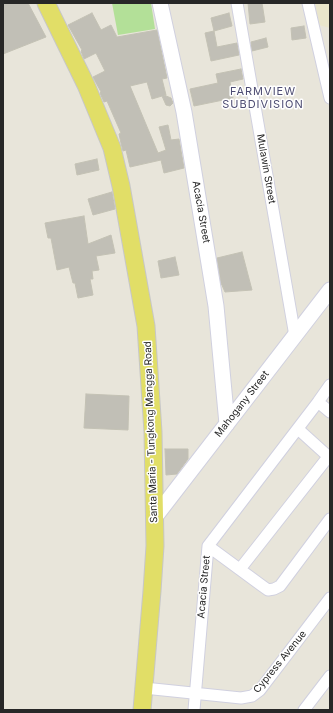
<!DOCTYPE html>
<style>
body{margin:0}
#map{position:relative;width:333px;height:713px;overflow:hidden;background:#e8e5da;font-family:Inter,sans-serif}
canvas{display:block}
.frame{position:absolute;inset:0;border:4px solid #272727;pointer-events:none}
</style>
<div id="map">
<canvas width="333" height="713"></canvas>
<div class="frame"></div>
</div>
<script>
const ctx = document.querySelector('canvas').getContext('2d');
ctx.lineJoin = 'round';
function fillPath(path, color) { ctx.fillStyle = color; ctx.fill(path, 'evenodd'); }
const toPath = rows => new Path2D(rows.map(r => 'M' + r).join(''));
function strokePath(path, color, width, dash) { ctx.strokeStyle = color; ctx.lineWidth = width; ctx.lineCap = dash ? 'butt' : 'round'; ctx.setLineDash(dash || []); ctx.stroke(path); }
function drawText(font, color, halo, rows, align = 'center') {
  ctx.font = font + ' Inter,sans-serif'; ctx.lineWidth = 3; ctx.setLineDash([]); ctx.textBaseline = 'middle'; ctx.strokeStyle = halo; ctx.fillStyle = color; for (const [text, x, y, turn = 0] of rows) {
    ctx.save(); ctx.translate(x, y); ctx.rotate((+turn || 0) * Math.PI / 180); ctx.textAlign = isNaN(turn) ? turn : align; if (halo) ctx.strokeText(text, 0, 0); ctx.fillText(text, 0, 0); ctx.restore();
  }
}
fillPath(toPath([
 [315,3,330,3,330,28,319,25]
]), '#e9e5cb');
fillPath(toPath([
 [112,3,151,3,155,29,118,35]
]), '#b3e098');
const building = toPath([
 [3,3,28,3,46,37,3,54,3,3],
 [248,3,262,3,265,22,250,24,248,3],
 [92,13,101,30,111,25,117,37,157,30,167,78,162,79,166,95,164,95,171,98,173,103,170,106,166,105,162,96,152,99,147,82,130,86,158,153,166,150,159,127,168,125,171,140,179,139,184,168,164,173,161,160,130,167,126,150,123,151,121,143,119,134,121,133,107,101,104,102,100,93,101,92,93,77,105,71,96,53,84,59,81,51,82,50,68,25,92,13],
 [229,13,232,26,214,31,211,18,229,13],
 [304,26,306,38,292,40,291,28,304,26],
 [214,31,217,47,237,43,239,55,211,61,205,33,214,31],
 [266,38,268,47,252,51,251,42,266,38],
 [241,69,243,79,230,82,233,98,194,106,190,89,218,83,216,74,241,69],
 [97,159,99,170,77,175,75,164,97,159],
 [112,192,115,209,93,215,88,199,112,192],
 [84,216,88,244,111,235,115,253,96,256,99,270,92,271,93,279,90,279,93,295,78,298,75,283,73,283,69,267,57,270,51,238,48,238,45,223,84,216],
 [242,252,252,290,225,292,221,283,217,258,242,252],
 [175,257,179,275,161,278,158,261,175,257],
 [86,394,129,396,128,430,84,428,86,394],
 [165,449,188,449,188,459,177,474,166,475,165,449]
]);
fillPath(building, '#c1bfb6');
strokePath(building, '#c3c1b4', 1);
const street = toPath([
 [237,3,295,336],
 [308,3,330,98],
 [318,402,330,412],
 [298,429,330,458],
 [208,546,261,585,268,590,274,589,280,586,330,519],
 [240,569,328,457],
 [144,688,241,698,252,696,260,690,330,598],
 [194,710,208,546,318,402,330,385],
 [304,710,330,676]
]);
const secondary = toPath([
 [160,3,184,112,216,306,227,424],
 [155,517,330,290]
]);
const primary = toPath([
 [46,3,86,85,112,148,121,186,146,326,153,432,155,546,152,591,142,710]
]);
strokePath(street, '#d0d0df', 13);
strokePath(secondary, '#d0d0df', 17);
strokePath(primary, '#c7c7c7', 19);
strokePath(street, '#fff', 11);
strokePath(secondary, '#fff', 15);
strokePath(primary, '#e1de67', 17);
drawText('10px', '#272727', '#fff', [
 ["Mulawin Street",266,169,80],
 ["Acacia Street",201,212,80],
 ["Mahogany Street",242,404,-52],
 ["Santa Maria - Tungkong Mangga Road",151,432,-92],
 ["Acacia Street",204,587,-85],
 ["Cypress Avenue",280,662,-51]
]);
ctx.letterSpacing = '1px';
drawText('11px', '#4e4d73', '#fff', [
 ["FARMVIEW",263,92],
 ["SUBDIVISION",263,105]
]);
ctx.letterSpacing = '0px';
</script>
